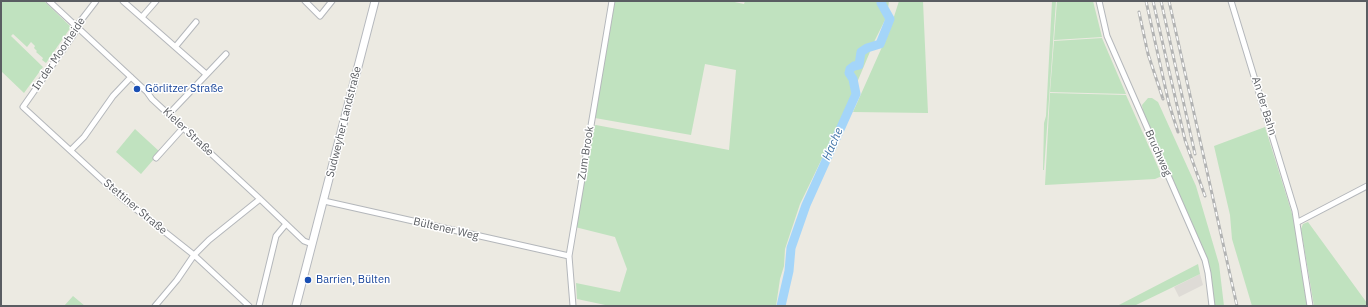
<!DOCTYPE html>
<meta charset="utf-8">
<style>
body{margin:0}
#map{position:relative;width:1368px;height:307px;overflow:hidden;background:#eceae2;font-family:"IBM Plex Sans",sans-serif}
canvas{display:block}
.frame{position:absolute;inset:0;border:2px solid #5a5d62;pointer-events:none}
</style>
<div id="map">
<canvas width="1368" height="307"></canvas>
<div class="frame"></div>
</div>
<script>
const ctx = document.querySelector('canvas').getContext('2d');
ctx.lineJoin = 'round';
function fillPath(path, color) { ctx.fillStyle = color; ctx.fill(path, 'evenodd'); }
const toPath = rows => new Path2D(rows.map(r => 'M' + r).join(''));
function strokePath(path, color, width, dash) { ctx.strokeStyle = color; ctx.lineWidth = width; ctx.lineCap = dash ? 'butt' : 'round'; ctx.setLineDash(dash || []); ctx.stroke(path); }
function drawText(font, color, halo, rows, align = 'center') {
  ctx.font = font + ' "IBM Plex Sans",sans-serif'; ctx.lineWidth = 3; ctx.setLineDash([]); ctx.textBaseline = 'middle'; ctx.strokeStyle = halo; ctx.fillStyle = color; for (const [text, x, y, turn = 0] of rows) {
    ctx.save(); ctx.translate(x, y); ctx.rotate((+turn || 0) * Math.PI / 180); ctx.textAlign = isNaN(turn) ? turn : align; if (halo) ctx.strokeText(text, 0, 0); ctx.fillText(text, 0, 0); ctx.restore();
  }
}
fillPath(toPath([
 [1200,274,1203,285,1179,297,1174,287]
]), '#dedbd6');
fillPath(toPath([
 [1,1,44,1,71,27,46,63,42,60,43,58,36,52,37,51,34,48,35,46,31,42,27,47,13,34,11,36,43,67,24,93,1,71],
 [615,1,730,1,744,4,745,1,889,1,887,16,875,40,845,111,800,204,785,249,784,266,780,279,776,306,610,306,577,299,576,283,620,292,627,269,615,237,575,227,593,126,596,125,729,150,736,70,705,64,691,135,595,118],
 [899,1,923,1,928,113,853,112,890,29],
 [1052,1,1056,1,1044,170,1043,170,1044,123,1046,116],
 [1057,1,1093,1,1102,37,1054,40],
 [1102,38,1126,94,1050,92,1054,41],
 [1050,93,1126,95,1162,176,1155,179,1045,185],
 [1148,98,1152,98,1158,102,1196,186,1219,264,1224,306,1215,306,1210,273,1143,112,1142,105],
 [1265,127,1294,220,1307,306,1252,306,1232,239,1230,215,1214,146],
 [135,129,160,152,141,174,116,152],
 [1308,222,1367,303,1367,306,1314,306,1301,229,1303,224],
 [1198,264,1200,274,1134,306,1117,306],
 [73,296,85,306,64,306]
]), '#c0e2bf');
strokePath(toPath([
 [781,306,789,271,791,248,806,205,856,94,853,79,849,73,850,69,854,66,859,65,861,52,867,48,880,44,890,19,881,3,882,1]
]), '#a4d5f9', 9);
const street = toPath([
 [49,1,147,92,152,99,260,199,304,241,312,244],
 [96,1,79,23,74,34,23,107,122,198,194,255,249,306],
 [123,1,206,74],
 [305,1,320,16,332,1],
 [1099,1,1107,36,1205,260,1208,273,1212,306],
 [1231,1,1295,211,1310,306],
 [142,17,156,1],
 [176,46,196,22],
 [169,114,226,54],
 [71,150,84,137,113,96,131,77],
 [156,158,183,128],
 [324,201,569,256],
 [1298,222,1367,186],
 [155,306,177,280,194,255,209,240,260,199],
 [259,306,276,236,286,224],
 [573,306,569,256,612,1]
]);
const secondary = toPath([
 [296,306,375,1]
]);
strokePath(street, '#b4b7bb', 7);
strokePath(secondary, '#b5b8bd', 9);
strokePath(street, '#fff', 5);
strokePath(secondary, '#fff', 7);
const rail = toPath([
 [1146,1,1169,104,1178,132],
 [1153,1,1185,140,1205,196],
 [1161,1,1195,154],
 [1169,1,1237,306],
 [1139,12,1148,54,1163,99]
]);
strokePath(rail, '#b2b3b3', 3);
strokePath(rail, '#fff', 1.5, [4.5]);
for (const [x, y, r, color] of [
 [137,89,4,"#1a4fb4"],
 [308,280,4,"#1a4fb4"]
]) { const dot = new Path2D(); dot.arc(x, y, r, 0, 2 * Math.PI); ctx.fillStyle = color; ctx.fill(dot); strokePath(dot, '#fff', 1.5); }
drawText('11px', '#5a5d62', '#fff', [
 ["In der Moorheide",59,54,-56],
 ["An der Bahn",1264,106,73],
 ["Sudweyher Landstraße",344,122,-76],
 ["Kieler Straße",188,132,43],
 ["Zum Brook",586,153,-81],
 ["Bruchweg",1158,153,66],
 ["Stettiner Straße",135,207,40],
 ["Bültener Weg",446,229,13]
]);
drawText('11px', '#164399', '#fff', [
 ["Görlitzer Straße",145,89],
 ["Barrien, Bülten",316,280]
], 'left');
drawText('italic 12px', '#4376aa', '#fff', [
 ["Hache",833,144,-66]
]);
</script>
